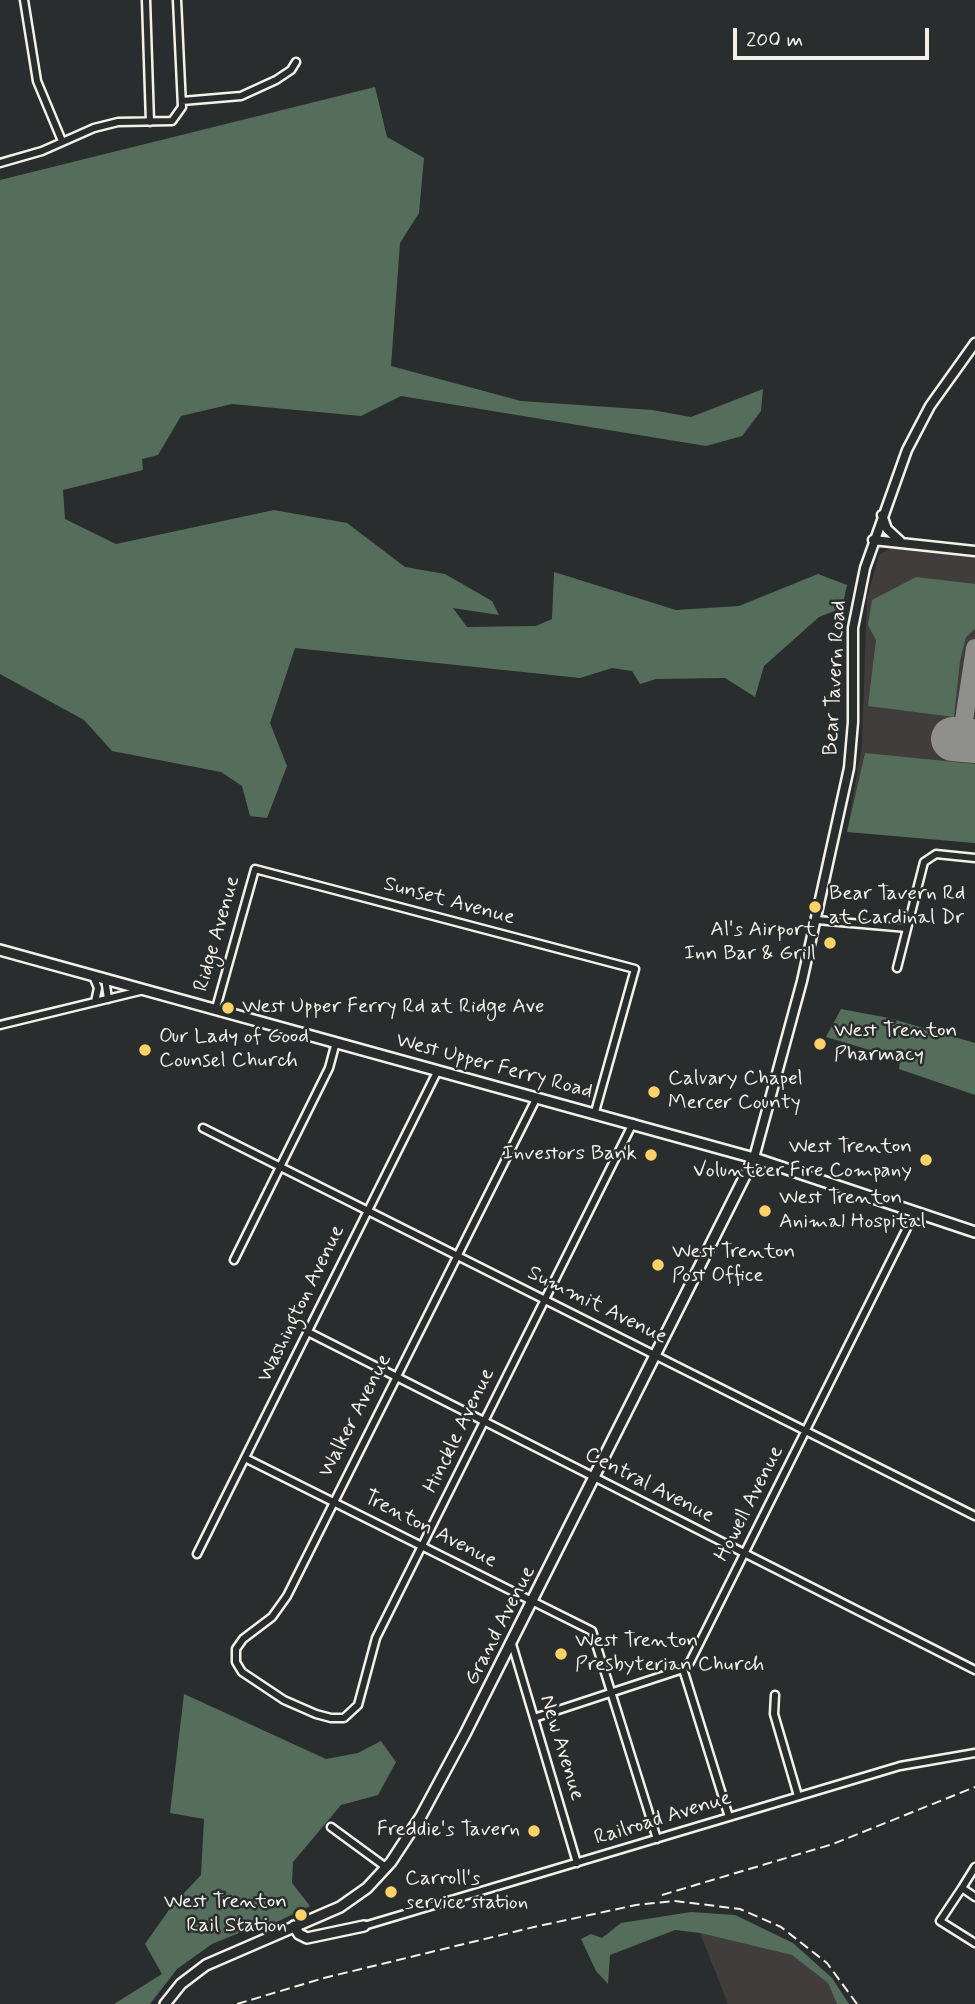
<!DOCTYPE html>
<style>
body{margin:0}
#map{position:relative;width:975px;height:2004px;overflow:hidden;background:#2a2d2e;font-family:Mynerve,sans-serif}
canvas{display:block}
.scale{position:absolute;left:733px;top:28px;width:196px;height:32px;box-sizing:border-box;border:4px solid #f4f1e8;border-top:0;padding-left:9px;font-size:21px;line-height:24px;white-space:nowrap;color:#f4f1e8;-webkit-text-stroke:5px #2a2d2e;paint-order:stroke}
</style>
<div id="map">
<canvas width="975" height="2004"></canvas>
<div class="scale">200 m</div>
</div>
<script>
const ctx = document.querySelector('canvas').getContext('2d');
ctx.lineJoin = 'round';
function fillPath(path, color) { ctx.fillStyle = color; ctx.fill(path, 'evenodd'); }
const toPath = rows => new Path2D(rows.map(r => 'M' + r).join(''));
function strokePath(path, color, width, dash) { ctx.strokeStyle = color; ctx.lineWidth = width; ctx.lineCap = dash ? 'butt' : 'round'; ctx.setLineDash(dash || []); ctx.stroke(path); }
function drawText(font, color, halo, rows, align = 'center') {
  ctx.font = font + ' Mynerve,sans-serif'; ctx.lineWidth = 5; ctx.setLineDash([]); ctx.textBaseline = 'middle'; ctx.strokeStyle = halo; ctx.fillStyle = color; for (const [text, x, y, turn = 0] of rows) {
    ctx.save(); ctx.translate(x, y); ctx.rotate((+turn || 0) * Math.PI / 180); ctx.textAlign = isNaN(turn) ? turn : align; if (halo) ctx.strokeText(text, 0, 0); ctx.fillText(text, 0, 0); ctx.restore();
  }
}
fillPath(toPath([
 [895,546,975,554,975,843,847,832,862,745,867,598,879,555],
 [700,1933,792,1955,828,1983,837,2004,728,2004]
]), '#403d3c');
fillPath(toPath([
 [375,87,387,137,424,158,419,213,400,243,391,366,521,401,652,410,691,417,763,389,761,411,742,436,706,446,401,396,361,416,232,404,181,416,158,455,142,459,143,470,63,490,65,519,116,544,274,510,347,523,405,567,445,574,492,601,499,615,453,608,467,627,536,626,552,619,554,572,676,610,739,606,818,574,847,585,842,608,819,617,764,666,755,697,725,678,656,679,640,684,632,671,612,668,580,678,295,648,270,723,287,766,267,818,250,816,242,786,221,772,112,751,84,720,0,674,0,180],
 [916,577,975,584,975,629,966,637,960,661,954,717,868,706,876,640,868,625,872,600],
 [865,753,975,764,975,843,847,832],
 [841,1009,889,1018,975,1043,975,1095,899,1069,900,1059,826,1037],
 [184,1694,326,1759,358,1753,381,1741,396,1762,378,1795,341,1805,293,1862,292,1883,310,1906,258,1931,256,1926,212,1944,177,1969,150,2004,114,2004,162,1974,145,1944,171,1907,201,1875,204,1819,170,1813],
 [691,1912,735,1915,793,1943,832,1978,849,2004,837,2004,828,1983,792,1955,700,1933,675,1930,610,1955,608,1984,596,1971,581,1939,591,1934,602,1938,621,1923]
]), '#556e5c');
strokePath(toPath([
 [961,740,975,648]
]), '#8f8f8b', 18);
strokePath(toPath([
 [953,739,975,741]
]), '#8f8f8b', 44);
const minor = toPath([
 [24,0,37,81,62,141],
 [146,0,150,122],
 [182,101,241,96,276,80,291,70,296,62],
 [0,163,42,151,94,128,118,122,172,121,182,107,177,0],
 [817,920,907,928],
 [897,968,924,862,936,854,975,858],
 [93,976,98,988,95,1002],
 [105,978,108,999],
 [216,1008,255,869,635,969,595,1112],
 [0,1025,144,990],
 [537,1097,287,1596,272,1617,243,1639,236,1649,236,1662,242,1672,284,1700,316,1714,331,1718,344,1718,358,1705,376,1638,633,1123],
 [203,1128,975,1516],
 [234,1260,329,1068,336,1042],
 [308,1332,975,1670],
 [245,1458,592,1631,657,1839],
 [197,1554,438,1070],
 [512,1644,577,1863],
 [683,1669,729,1817],
 [775,1695,774,1714,798,1796],
 [534,1718,683,1669,690,1662,915,1212],
 [331,1827,387,1868],
 [962,1888,975,1867],
 [975,1897,962,1888,940,1921,975,1943],
 [364,1926,900,1766,975,1753]
]);
const tertiary = toPath([
 [882,515,887,529,900,541],
 [873,540,975,551],
 [754,1158,802,981,849,768,853,722,853,628,865,568,907,450,930,406,975,343]
]);
const secondary = toPath([
 [0,950,754,1158,975,1232],
 [294,1926,299,1934,307,1938,364,1926],
 [165,2004,181,1984,206,1965,340,1907,367,1888,391,1862,421,1816,465,1734,754,1158]
]);
strokePath(minor, '#f4f1e8', 11);
strokePath(tertiary, '#f4f1e8', 13);
strokePath(secondary, '#f4f1e8', 14);
strokePath(minor, '#2a2d2e', 6);
strokePath(tertiary, '#2a2d2e', 8);
strokePath(secondary, '#2a2d2e', 9);
strokePath(toPath([
 [662,1895,833,1844,975,1787],
 [237,2004,324,1978,534,1927,636,1905,675,1901,740,1909,781,1927,827,1963,857,2004]
]), '#f4f1e8', 2, [10, 5]);
for (const [x, y, r, color] of [
 [815,907,7,"#ffd166"],
 [830,943,7,"#ffd166"],
 [228,1008,7,"#ffd166"],
 [820,1044,7,"#ffd166"],
 [145,1050,7,"#ffd166"],
 [654,1092,7,"#ffd166"],
 [651,1155,7,"#ffd166"],
 [926,1160,7,"#ffd166"],
 [765,1211,7,"#ffd166"],
 [658,1265,7,"#ffd166"],
 [561,1654,7,"#ffd166"],
 [534,1831,7,"#ffd166"],
 [391,1892,7,"#ffd166"],
 [301,1915,7,"#ffd166"]
]) { const dot = new Path2D(); dot.arc(x, y, r, 0, 2 * Math.PI); ctx.fillStyle = color; ctx.fill(dot); strokePath(dot, '#2a2d2e', 2.5); }
drawText('21px', '#f4f1e8', '#2a2d2e', [
 ["Bear Tavern Road",836,678,-87],
 ["Sunset Avenue",449,902,15],
 ["Ridge Avenue",218,934,-74],
 ["West Upper Ferry Road",494,1067,15],
 ["Washington Avenue",302,1304,-64],
 ["Summit Avenue",597,1306,26],
 ["Walker Avenue",356,1416,-63],
 ["Hinckle Avenue",460,1431,-64],
 ["Central Avenue",649,1486,27],
 ["Howell Avenue",750,1504,-63],
 ["Trenton Avenue",430,1530,27],
 ["Grand Avenue",501,1626,-63],
 ["New Avenue",561,1748,73],
 ["Railroad Avenue",663,1819,-17]
]);
drawText('21px', '#f4f1e8', '#2a2d2e', [
 ["Bear Tavern Rd",829,895],
 ["at Cardinal Dr",829,919],
 ["Al's Airport",816,931,"right"],
 ["Inn Bar & Grill",816,955,"right"],
 ["West Upper Ferry Rd at Ridge Ave",242,1008],
 ["West Trenton",834,1032],
 ["Pharmacy",834,1056],
 ["Our Lady of Good",159,1038],
 ["Counsel Church",159,1062],
 ["Calvary Chapel",668,1080],
 ["Mercer County",668,1104],
 ["West Trenton",912,1148,"right"],
 ["Volunteer Fire Company",912,1172,"right"],
 ["Investors Bank",637,1155,"right"],
 ["West Trenton",779,1199],
 ["Animal Hospital",779,1223],
 ["West Trenton",672,1253],
 ["Post Office",672,1277],
 ["West Trenton",575,1642],
 ["Presbyterian Church",575,1666],
 ["Freddie's Tavern",520,1831,"right"],
 ["Carroll's",405,1880],
 ["service station",405,1904],
 ["West Trenton",287,1903,"right"],
 ["Rail Station",287,1927,"right"]
], 'left');
</script>
